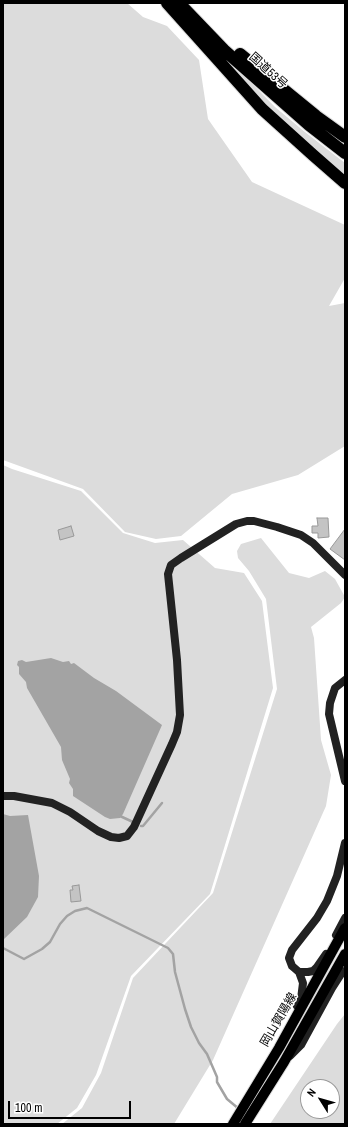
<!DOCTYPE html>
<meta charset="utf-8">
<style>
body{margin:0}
#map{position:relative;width:348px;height:1127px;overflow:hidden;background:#fff;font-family:"Archivo Narrow",sans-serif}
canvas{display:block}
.frame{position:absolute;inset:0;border:4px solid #000;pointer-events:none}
.north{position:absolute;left:300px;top:1079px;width:40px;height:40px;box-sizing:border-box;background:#fff;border:1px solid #999;border-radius:50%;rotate:307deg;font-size:11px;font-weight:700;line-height:16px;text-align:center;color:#000}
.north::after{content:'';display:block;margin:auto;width:14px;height:18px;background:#000;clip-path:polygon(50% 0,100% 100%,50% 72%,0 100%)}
.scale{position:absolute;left:8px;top:1101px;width:123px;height:18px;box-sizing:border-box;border:2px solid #000;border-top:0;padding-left:5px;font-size:12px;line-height:14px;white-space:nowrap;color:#000;-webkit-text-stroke:3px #fff;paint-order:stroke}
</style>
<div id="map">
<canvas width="348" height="1127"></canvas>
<div class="frame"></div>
<div class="north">N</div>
<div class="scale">100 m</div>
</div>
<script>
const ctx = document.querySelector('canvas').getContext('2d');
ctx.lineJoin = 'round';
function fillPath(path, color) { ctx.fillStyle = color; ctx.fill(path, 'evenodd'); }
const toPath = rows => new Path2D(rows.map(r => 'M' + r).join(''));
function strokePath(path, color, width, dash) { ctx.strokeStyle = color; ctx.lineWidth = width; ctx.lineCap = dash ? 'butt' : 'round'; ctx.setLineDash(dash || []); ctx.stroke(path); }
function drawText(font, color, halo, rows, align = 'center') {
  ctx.font = font + ' "Archivo Narrow","Noto Sans JP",sans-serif'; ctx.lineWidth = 3; ctx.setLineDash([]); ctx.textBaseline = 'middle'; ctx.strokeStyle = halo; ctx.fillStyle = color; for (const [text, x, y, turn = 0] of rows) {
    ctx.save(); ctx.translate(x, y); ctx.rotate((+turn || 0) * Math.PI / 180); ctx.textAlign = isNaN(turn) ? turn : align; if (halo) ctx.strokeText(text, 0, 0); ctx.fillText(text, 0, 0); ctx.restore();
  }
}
fillPath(toPath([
 [3,3,127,3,143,17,167,26,199,60,208,119,252,182,345,225,345,278,329,306,345,303,345,446,298,475,232,494,181,536,156,539,125,532,83,489,3,460],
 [222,53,275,107,305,132,345,163,345,178,271,111,220,55],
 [3,465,12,469,81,491,123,533,155,543,183,540,215,568,244,573,262,601,273,688,210,894,131,976,96,1075,77,1108,57,1124,3,1124],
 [261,538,289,573,309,578,325,571,335,579,345,597,341,603,311,627,314,638,321,740,331,775,326,806,213,1060,174,1124,62,1124,82,1108,101,1073,133,978,213,893,277,689,266,599,249,571,238,558,237,551,241,544],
 [345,1014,345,1124,270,1124,337,1024],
 [308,1087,332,1087,332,1111,308,1111]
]), '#dcdcdc');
fillPath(toPath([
 [51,658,63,662,69,661,71,664,74,663,94,678,116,691,162,725,123,814,120,818,110,819,105,817,73,796,73,789,69,783,70,779,62,760,61,747,27,688,26,682,19,674,19,667,17,665,18,661,22,660,26,662],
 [3,814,10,816,28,815,39,876,38,897,27,917,3,940]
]), '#a3a3a3');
strokePath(toPath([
 [120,816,133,822],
 [141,826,143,826,162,803],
 [3,948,24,959,42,949,50,942,60,924,67,916,75,911,87,908,168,948,173,954,175,972,185,1009,191,1027,199,1043,207,1054,217,1077,217,1082,227,1099,239,1109]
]), '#a3a3a3', 2.5);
const building = toPath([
 [317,518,328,518,329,537,318,538,318,533,312,533,312,526,318,526,317,518],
 [71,526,74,536,60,540,58,530,71,526],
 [345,529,345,560,330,549,345,529],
 [79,885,81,901,71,902,70,890,73,890,72,886,79,885]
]);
fillPath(building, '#c4c4c4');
strokePath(building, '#999', 1);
const primary = toPath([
 [233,1124,279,1048,345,928],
 [245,1124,284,1062,345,954]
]);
const highway = toPath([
 [167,3,262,109,313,155,345,183],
 [179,3,224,50,266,87,309,125,345,153],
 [240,54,316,116,345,137]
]);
strokePath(primary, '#dbdbdb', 12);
strokePath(highway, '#dbdbdb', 14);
strokePath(toPath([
 [345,680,335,688,330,703,329,714,345,781],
 [3,796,14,796,52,803,70,812,98,831,111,837,119,838,127,836,134,827,172,744,177,732,180,715,177,660,168,574,171,565,181,558,236,524,247,521,254,521,277,527,301,535,313,543,345,575],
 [336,935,345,918],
 [299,972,308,972,313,971,317,967,326,954],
 [297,1006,301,999,303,983,299,972,292,966,289,958,292,950,317,918,327,901,337,876,345,843],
 [290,1056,301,1045,332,988,341,974,345,971]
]), '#222', 8);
strokePath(primary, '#000', 10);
strokePath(highway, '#000', 12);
drawText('12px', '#000', '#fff', [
 ["国道53号",268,71,42],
 ["岡山賀陽線",279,1020,-60]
]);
</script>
